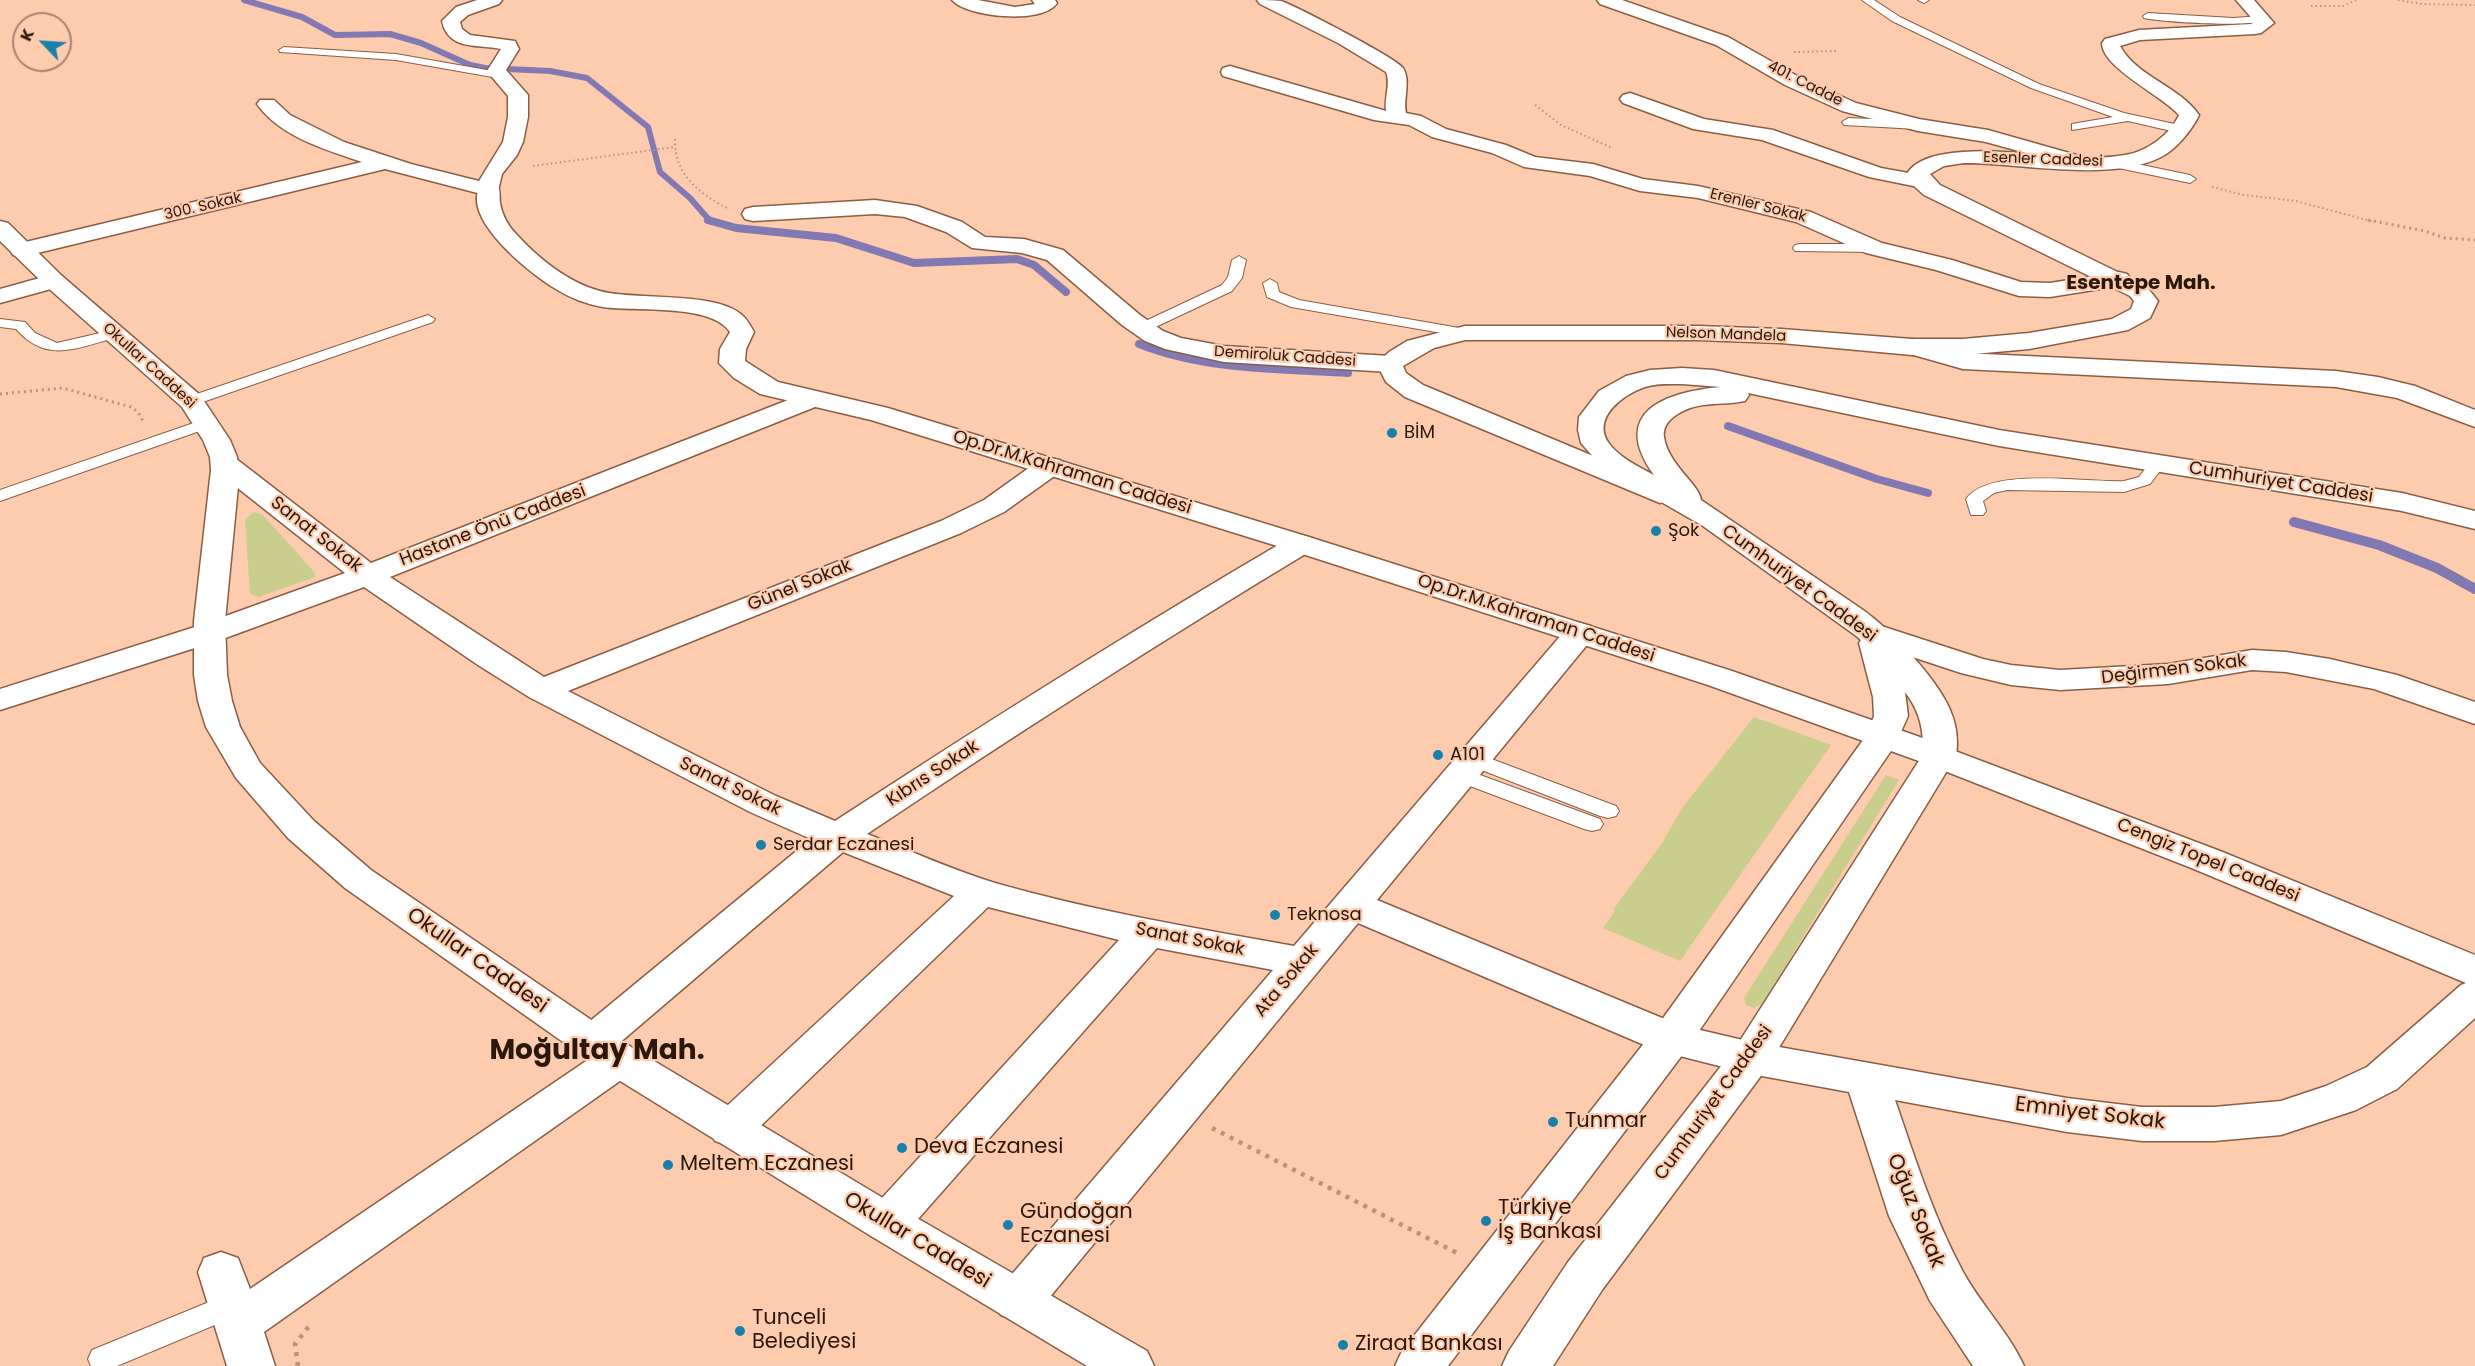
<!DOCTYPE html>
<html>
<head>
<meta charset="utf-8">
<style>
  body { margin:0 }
  #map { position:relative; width:2475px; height:1366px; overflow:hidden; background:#fdcbae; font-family:Poppins,sans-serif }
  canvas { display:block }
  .north { position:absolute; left:12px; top:12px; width:60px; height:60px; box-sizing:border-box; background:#fdcbae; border:2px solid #a9836e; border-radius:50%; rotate:295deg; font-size:16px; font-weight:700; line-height:24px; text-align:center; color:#2a180d }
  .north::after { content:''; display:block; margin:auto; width:21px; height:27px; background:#1880aa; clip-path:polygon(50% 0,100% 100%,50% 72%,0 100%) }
</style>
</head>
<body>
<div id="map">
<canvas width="2475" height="1366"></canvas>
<div class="north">K</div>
</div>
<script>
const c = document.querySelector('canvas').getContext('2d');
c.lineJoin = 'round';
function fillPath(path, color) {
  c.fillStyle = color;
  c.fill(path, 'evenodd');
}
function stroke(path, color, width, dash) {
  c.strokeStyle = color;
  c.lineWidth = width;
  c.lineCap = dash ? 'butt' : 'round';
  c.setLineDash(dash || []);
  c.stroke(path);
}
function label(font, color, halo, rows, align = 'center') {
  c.font = font + ' Poppins,sans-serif';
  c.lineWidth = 4.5;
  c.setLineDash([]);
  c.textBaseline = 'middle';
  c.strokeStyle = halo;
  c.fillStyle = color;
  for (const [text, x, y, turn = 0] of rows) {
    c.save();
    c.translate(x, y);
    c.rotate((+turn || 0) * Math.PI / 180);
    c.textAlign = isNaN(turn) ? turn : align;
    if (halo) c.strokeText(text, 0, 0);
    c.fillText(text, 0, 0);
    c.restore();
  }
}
const green = new Path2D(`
  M253,512L262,514L315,573V577L259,597L250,594L245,520Z
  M1754,717L1831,745L1680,961L1603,928L1615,911L1613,910L1662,843L1682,808Z
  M1886,775L1899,780L1762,1004L1754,1008L1746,1005L1744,998Z`);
const streamFar2 = new Path2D(`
  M244,0L302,17L335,35L390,34L421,43L470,65L485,68L550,71L587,78L648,127L660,172L690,198L711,222`);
const streamFar1 = new Path2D(`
  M708,220L736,228L836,238L914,263L1017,259L1034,265L1066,292
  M1139,344C1205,370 1278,369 1348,373
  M1728,426L1877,479L1928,493`);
const stream = new Path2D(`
  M2294,522L2379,545L2437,568L2475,589`);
const pathFar2 = new Path2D(`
  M2398,0L2421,4L2475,5
  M2311,6H2343L2356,0
  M1794,52L1836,51
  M1535,105L1561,125L1612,148
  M675,139C674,174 698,193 727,208
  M533,166L675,147
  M2212,187L2244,195L2296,201L2374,222`);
const pathFar1 = new Path2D(`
  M2368,220L2425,231L2445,238L2475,240
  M0,394L63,388L131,407L138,412L144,423`);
const path = new Path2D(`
  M1212,1128L1457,1253
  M298,1366L295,1344L309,1326`);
const service = new Path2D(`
  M1862,0H1874L1900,17L2039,84L2124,113L2184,126L2186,129L2180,133L2128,121L2072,130V124L2113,117L2031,88L1892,21Z
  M1918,0H1929L1924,3Z
  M2148,13L2233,18L2263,16L2268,19C2256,28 2163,22 2144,18L2143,16Z
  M284,47L396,54L498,72L504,75L498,78L396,60L280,52L279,50Z
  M1848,118L1918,121L1924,125L1918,129L1844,125L1842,122Z
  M2113,159L2190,175L2196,179L2190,183L2109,166L2107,163Z
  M1800,244H1874L1881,248L1874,252L1795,251L1793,248L1795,245Z
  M1239,256L1246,260L1242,278L1232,291L1147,331H1137L1135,328L1137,325L1222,285L1228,277L1232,260Z
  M1270,279L1277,283L1279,292L1299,300L1465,329L1472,333L1465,337L1291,307L1267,297L1263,283Z
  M428,315L435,319L433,322L197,404L191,406L183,401L185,398Z
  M0,319L25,322L35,333L57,343L113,330L120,334L118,337C78,347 48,365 16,329L0,327Z
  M208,418L216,423L214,426L0,501V490Z
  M2157,459L2165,464L2150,484L2124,492L2007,490L1994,493L1983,501L1986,511L1983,515H1971L1966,499C1990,466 2086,483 2124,481L2139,477L2151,461Z
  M1473,752L1616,806L1619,811L1616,816L1608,818L1600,816L1466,764L1463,759L1466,754Z
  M1461,768L1600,819L1603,824L1600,829L1592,831L1584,829L1454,780L1451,775L1454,770Z
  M231,1293L241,1296L245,1305L241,1314L117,1366H91L88,1359L92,1350Z`);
const minor = new Path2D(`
  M477,0H502L499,4L468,15L460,22L462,29L470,35L515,41L519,49L506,70L528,95V117L523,142L517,155L502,174L497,195L489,196L385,169L21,257L13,255L10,250L13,245L362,162C327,150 280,137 257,104L260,100H274L290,115L344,142L411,164L479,181L503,142L508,117V96L487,71L501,49C478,44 448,51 442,21L456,7Z
  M952,0H978L1015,7L1035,4L1032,0H1055L1057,3C1043,25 966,17 952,0Z
  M1257,0C1265,0 1274,0 1281,1C1296,6 1396,58 1403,68C1411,81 1403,98 1406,113L1421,116L1446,129L1506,145L1535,157L1593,164L1643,179L1698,186L1811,212L1882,243L1952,260L2021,282L2050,283L2119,272L2127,274L2131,279L2127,284L2119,286L2050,297L2019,296L1936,270L1866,253L1796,222L1698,198L1640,191L1590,176L1524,167L1492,153L1432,137L1409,125L1374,120L1223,76L1221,72L1223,68L1230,66L1386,111C1384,98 1391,84 1386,72L1338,43L1260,4Z
  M1597,0H1622L1728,37L1799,77L1856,103L1919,119L1988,130L2087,158L2090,162L2087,166L2080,168L1986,142L1918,131L1842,111L1785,85L1716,45L1600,4Z
  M1630,93L1704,119L1773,130L1881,168L1931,177L1934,182L1931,187L1923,188L1869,177L1762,140L1693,129L1623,103L1620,99L1623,95Z
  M875,200L917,206L962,222L985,237L1024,239L1063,250L1140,315L1163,331L1181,338L1224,346L1390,356L1399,359L1403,364L1399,369L1390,372L1224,362L1165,349L1145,341L1122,325L1047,260L1022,253L972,248L946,232L905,217L875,214L753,221L745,219L742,214L745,209L753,207Z
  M54,274L62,276L66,281L62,286L0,303V289Z
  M1912,339L1964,353L2336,371L2378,377L2415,386L2475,410V427L2397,398L2336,387L1963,369L1903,352L1899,347L1903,342Z
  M811,391L820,393L824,399L820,405L390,577L544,677L941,521L984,500L1040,460L1050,458L1060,460L1064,466L1060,472L1004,512L961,533L568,691L776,796L835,821C985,723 1136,628 1290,538L1301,535L1312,538L1316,544L1312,550C1161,641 1013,736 867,834C909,850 952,870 995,883C1093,911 1194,928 1294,946L1569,626L1580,623L1591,626L1596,633L1591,640L1377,900L1679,1025L1751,1042L2067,1098L2142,1107H2214L2281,1101L2326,1086L2367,1067L2461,985L2466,983L2194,869L1927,764L1922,756L1927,748L1939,745L2220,851L2475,955V1018L2397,1089L2356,1110L2281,1135L2214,1141H2142L2067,1132L1895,1100C1915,1158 1933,1216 1962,1270C1980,1304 2008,1331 2024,1366H1973L1930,1301L1889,1216L1849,1092L1751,1074L1656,1050L1358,923L1035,1315L1018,1321L1001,1315L994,1301L1001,1287L1273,970L1157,948L903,1236L887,1242L871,1236L864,1223L871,1210L1119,940L988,907L745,1141L730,1146L715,1141L708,1129L715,1117L954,896L843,852L617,1045L634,1049L640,1060L634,1071L264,1332L275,1366H227L198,1272L204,1258L221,1252L238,1258L250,1289L592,1057L578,1053L572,1042L578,1031L811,839L750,812L529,697L478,665L364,587L220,640L0,710V689L198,626L345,573L215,470L211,464L215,458L225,456L235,458L371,563Z
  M1872,623L1983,659L2011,665L2060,670L2168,664L2252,650L2286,652L2330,659L2397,675L2475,702V724L2374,689L2286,672L2252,670L2168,684L2060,690L2011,685L1961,673L1861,640L1856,633L1861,626Z`);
const tertiary = new Path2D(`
  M2236,0H2254L2274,23L2261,33L2255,34L2140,40L2120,46C2137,77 2179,86 2199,115C2192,130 2175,151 2159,158C2109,182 2020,163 1964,163L1944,166L1930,174L1940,185L2146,286L2158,301L2150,318L2128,330L2029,349L1963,355H1912L1781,343L1698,340H1465L1434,348L1403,366L1406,373L1423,385L1670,488L1674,494L1670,500L1660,503L1405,397L1386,382L1377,364L1389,352L1407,341L1465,326H1698L1781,329L1912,339H1963L2029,333L2112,319L2131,309L2134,301L2130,296L1924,195L1915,187L1908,172C1916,161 1932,156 1945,154C2005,144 2065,165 2125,155C2146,152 2170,135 2179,115C2163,96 2102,68 2102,43L2105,39L2139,30L2251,24L2255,22Z
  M489,184L497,185C501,191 499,196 500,203C502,215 508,226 517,235C539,259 569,283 600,291C635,301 719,290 744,317C748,321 751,327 754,332L746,349L745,361L778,382L888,408L1312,538L1732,671L1951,748L1956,756L1951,764L1939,767L1927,764L1708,685L1290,550L871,420L760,394L734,378L719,363L720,349L730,332C711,303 635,312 603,307C586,304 570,298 556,289C532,275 459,218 481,185Z
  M0,221L8,223L62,276L200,395L230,440L237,457L239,476L225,621L227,675L232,701L240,727L260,763L314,821L371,870L634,1049L903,1210L1147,1351L1154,1366H1087L871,1236L604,1071L345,888L288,838L236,778L206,727L198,701L194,675V621L211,470L210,457L203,440L182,407L46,286L0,241Z`);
const secondary = new Path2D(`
  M1682,368L1714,370L1999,430L2402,493L2475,511V529L2402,511L1999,446L1748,393L1749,395L1745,401C1727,405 1708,402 1690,408C1677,413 1662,422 1664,437C1668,465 1700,485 1701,500L1863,610C1891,630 1941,682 1952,715C1957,728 1958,742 1956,756L1766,1069L1602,1290L1553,1366H1502L1509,1351L1568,1262L1736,1047L1922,756C1925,732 1920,711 1905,692L1908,716L1895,745L1686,1050L1448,1366H1395L1402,1351L1656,1028L1866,736L1874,716L1873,697L1859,643L1861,640L1855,635L1703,526L1604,469L1581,443L1578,430L1579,417L1599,391L1626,376L1650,370ZM1682,384L1721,387C1665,392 1609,412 1654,475C1639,467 1618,457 1608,442C1592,417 1624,394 1645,387C1657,383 1670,384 1682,384Z`);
const markers = [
  [1392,433,6,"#1880aa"],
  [1656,531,6,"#1880aa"],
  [1438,755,6,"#1880aa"],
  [761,845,6,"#1880aa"],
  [1275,915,6,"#1880aa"],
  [1553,1122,6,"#1880aa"],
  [902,1148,6,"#1880aa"],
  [668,1165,6,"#1880aa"],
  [1486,1221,6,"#1880aa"],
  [1008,1225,6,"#1880aa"],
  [740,1331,6,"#1880aa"],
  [1343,1345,6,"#1880aa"]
];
const farStreetnames = [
  ["401. Cadde",1805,84,27],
  ["Esenler Caddesi",2043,160,2],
  ["Erenler Sokak",1758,206,14],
  ["300. Sokak",203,207,-13],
  ["Nelson Mandela",1726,335,2],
  ["Demiroluk Caddesi",1285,357,4],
  ["Okullar Caddesi",149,366,42]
];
const poiNames = [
  ["BİM",1404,433],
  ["Şok",1668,531],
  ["A101",1450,755],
  ["Serdar Eczanesi",773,845],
  ["Teknosa",1287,915]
];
const streetNames = [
  ["Op.Dr.M.Kahraman Caddesi",1072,473,17],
  ["Cumhuriyet Caddesi",2281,483,9],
  ["Hastane Önü Caddesi",493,526,-21],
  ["Sanat Sokak",316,535,38],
  ["Cumhuriyet Caddesi",1799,584,36],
  ["Günel Sokak",800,586,-22],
  ["Op.Dr.M.Kahraman Caddesi",1536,619,18],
  ["Değirmen Sokak",2174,670,-7],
  ["Kıbrıs Sokak",933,774,-33],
  ["Sanat Sokak",730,787,26],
  ["Cengiz Topel Caddesi",2208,861,22],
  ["Sanat Sokak",1190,940,11],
  ["Ata Sokak",1287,981,-50],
  ["Cumhuriyet Caddesi",1714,1103,-54]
];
const farDistrictnames = [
  ["Esentepe Mah.",2141,284]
];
const nearStreetnames = [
  ["Okullar Caddesi",477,961,35],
  ["Emniyet Sokak",2090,1114,7],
  ["Oğuz Sokak",1915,1211,68],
  ["Okullar Caddesi",917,1241,31]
];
const nearPoinames = [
  ["Tunmar",1565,1122],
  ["Deva Eczanesi",914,1148],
  ["Meltem Eczanesi",680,1165],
  ["Türkiye",1498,1209],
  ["İş Bankası",1498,1233],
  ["Gündoğan",1020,1213],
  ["Eczanesi",1020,1237],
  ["Tunceli",752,1319],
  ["Belediyesi",752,1343],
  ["Ziraat Bankası",1355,1345]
];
const nearDistrictnames = [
  ["Moğultay Mah.",597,1052]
];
fillPath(green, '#c9ce8d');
stroke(streamFar2, '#8379b2', 6);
stroke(streamFar1, '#8379b2', 8);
stroke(stream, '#8379b2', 10);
stroke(service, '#8a5e44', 2);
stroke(minor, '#8a5e44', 3);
stroke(tertiary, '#8a5e44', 3);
stroke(secondary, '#8a5e44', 3);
stroke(pathFar2, '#bb937c', 2, [1.5, 3]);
stroke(pathFar1, '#bb937c', 3, [2, 4]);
stroke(path, '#bb937c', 4.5, [4, 6]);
fillPath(service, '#fff');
fillPath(minor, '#fff');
fillPath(tertiary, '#fff');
fillPath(secondary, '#fff');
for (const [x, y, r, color] of markers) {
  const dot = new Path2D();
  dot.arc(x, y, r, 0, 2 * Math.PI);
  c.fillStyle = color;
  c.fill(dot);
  stroke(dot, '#fdcbae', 2);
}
label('15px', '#2a180d', '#fdcbae', farStreetnames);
label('18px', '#2a180d', '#fdcbae', poiNames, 'left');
label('18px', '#2a180d', '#fdcbae', streetNames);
label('bold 20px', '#2a180d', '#fdcbae', farDistrictnames);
label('21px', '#2a180d', '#fdcbae', nearStreetnames);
label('21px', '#2a180d', '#fdcbae', nearPoinames, 'left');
label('bold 28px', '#2a180d', '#fdcbae', nearDistrictnames);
</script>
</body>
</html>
